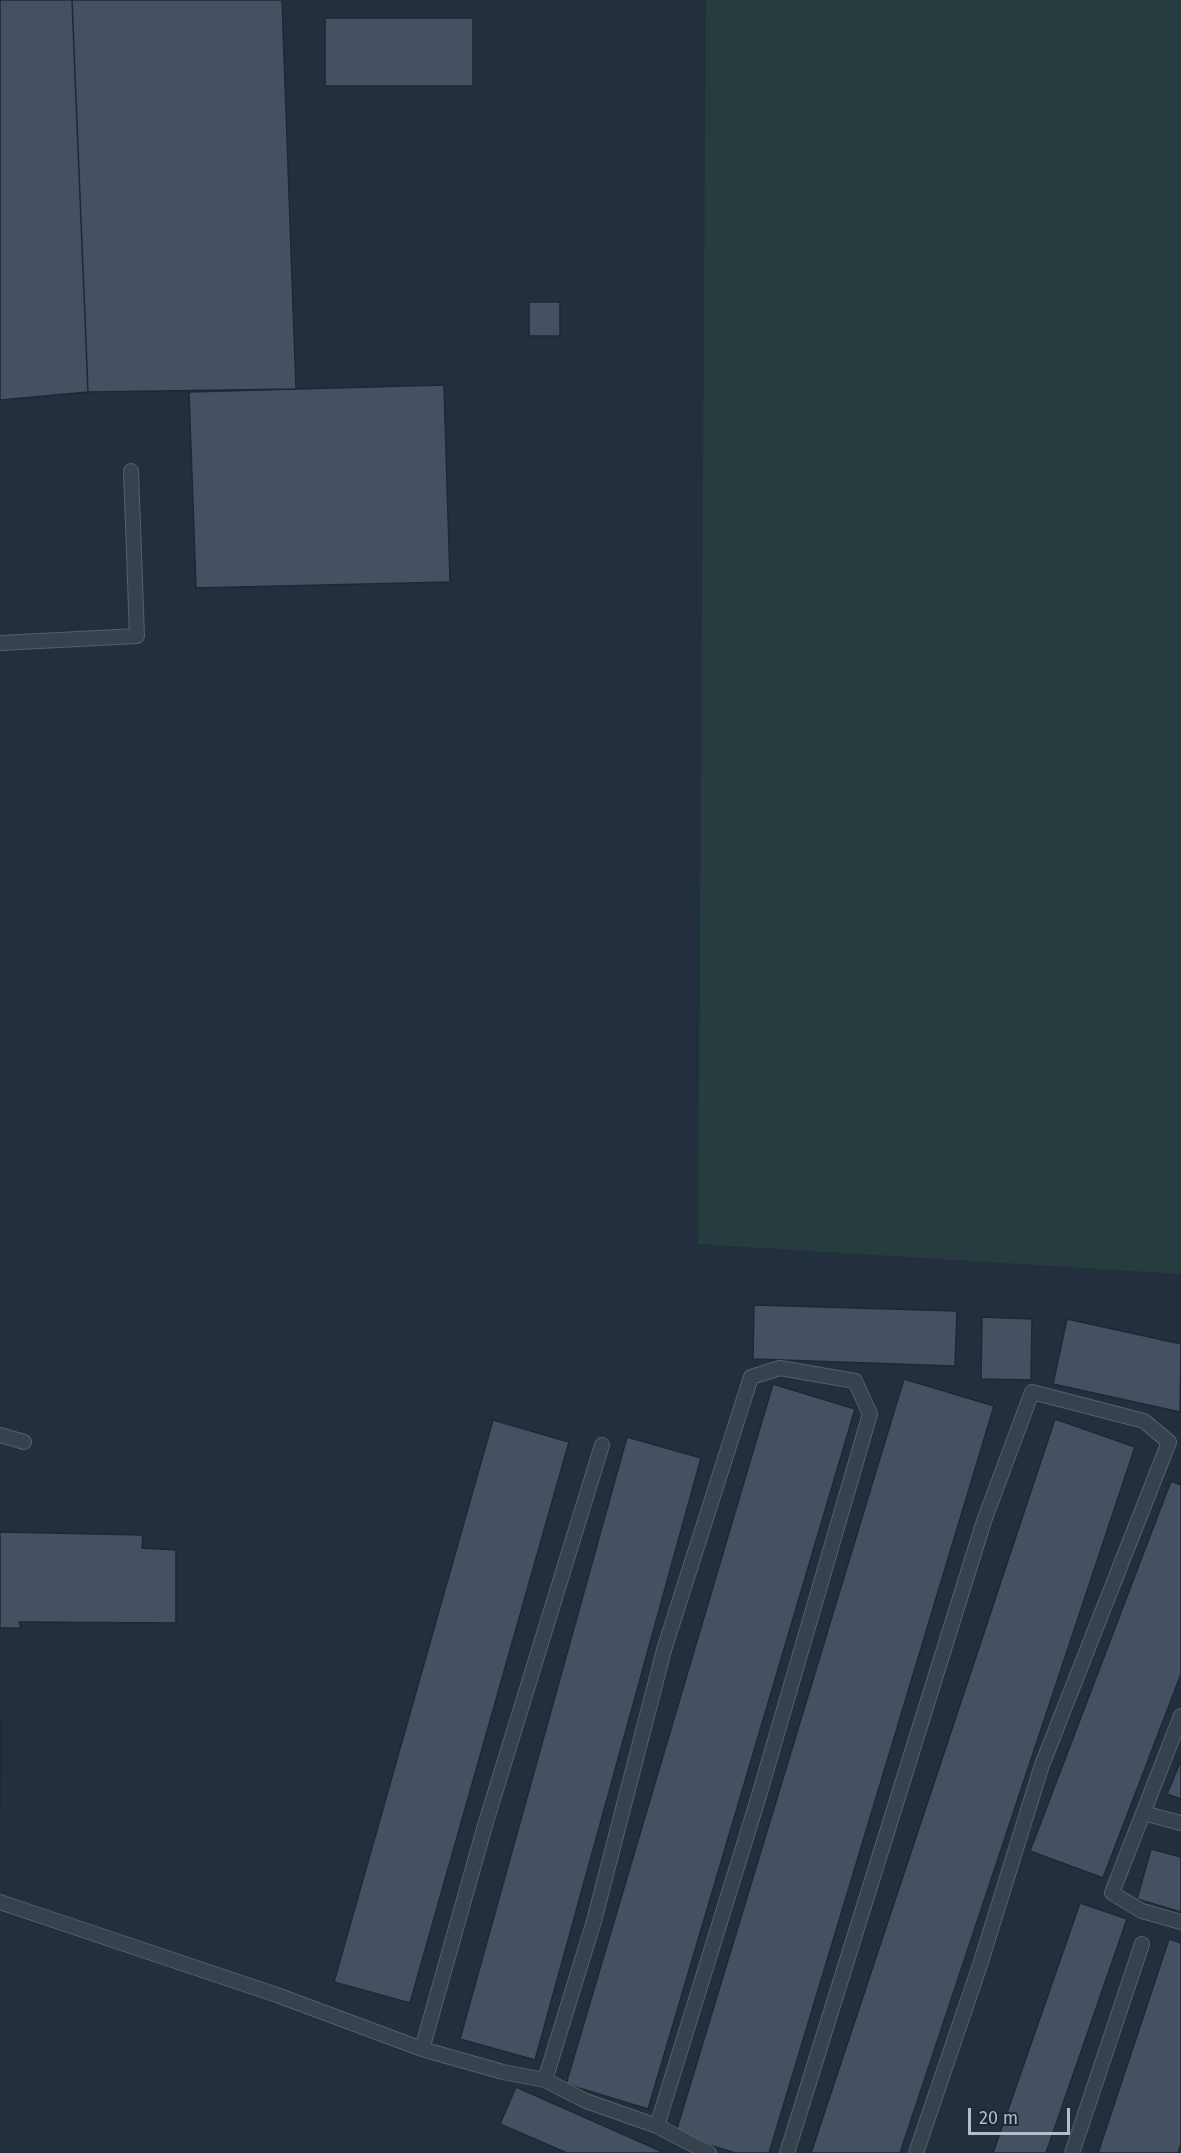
<!DOCTYPE html>
<html>
<head>
<meta charset="utf-8">
<style>
  body { margin:0 }
  #map { position:relative; width:1181px; height:2153px; overflow:hidden; background:#242f3e; font-family:"Fira Sans",sans-serif }
  canvas { display:block }
  .scale { position:absolute; left:968px; top:2108px; width:102px; height:27px; box-sizing:border-box; border:3px solid #b4bcc9; border-top:0; padding-left:8px; font-size:18px; line-height:21px; white-space:nowrap; color:#b4bcc9; -webkit-text-stroke:4px #1d2633; paint-order:stroke }
</style>
</head>
<body>
<div id="map">
<canvas width="1181" height="2153"></canvas>
<div class="scale">20 m</div>
</div>
<script>
const c = document.querySelector('canvas').getContext('2d');
c.lineJoin = 'round';
function fillPath(path, color) {
  c.fillStyle = color;
  c.fill(path, 'evenodd');
}
function stroke(path, color, width, dash) {
  c.strokeStyle = color;
  c.lineWidth = width;
  c.lineCap = dash ? 'butt' : 'round';
  c.setLineDash(dash || []);
  c.stroke(path);
}
const green = new Path2D(`
  M706,0H1181V1274L698,1244Z`);
const building = new Path2D(`
  M0,0H72L88,392L0,400Z
  M72,0H282L296,389L88,392Z
  M325,18H473V86H325Z
  M529,302H560V336H529Z
  M444,385L450,582L196,588L189,392Z
  M754,1305L957,1311L955,1366L753,1359Z
  M982,1317L1032,1319L1031,1380L981,1379Z
  M1067,1319L1181,1344L1180,1412L1053,1384Z
  M904,1379L994,1406L769,2153H736L675,2135Z
  M773,1384L855,1409L648,2109L566,2084Z
  M1055,1419L1135,1447L900,2153H811Z
  M493,1420L569,1442L410,2003L334,1982Z
  M627,1437L701,1458L535,2060L460,2039Z
  M1171,1481L1181,1485V1674L1103,1878L1030,1851Z
  M0,1532L143,1535L142,1548L176,1550V1623L19,1622L21,1628H0Z
  M0,1722H1L0,1810Z
  M1181,1760V1799L1167,1794Z
  M1151,1849L1181,1857V1912L1137,1899Z
  M1080,1903L1127,1919L1046,2153H993Z
  M1169,1939L1181,1943V2144L1178,2153H1098Z
  M516,2087L665,2153H567L500,2124Z`);
const service = new Path2D(`
  M0,643L137,636L131,471
  M0,1435L24,1442
  M1181,1716L1112,1893L1142,1911L1181,1922
  M1143,1813L1181,1823
  M0,1902L277,1995L422,2049L503,2072L545,2080L586,2101L657,2126L709,2153
  M422,2049L486,1822L602,1445
  M545,2080L594,1921L664,1650L751,1377L780,1368L855,1381L870,1414L758,1799L657,2126
  M787,2153L984,1521L1032,1392L1144,1421L1169,1442L1042,1765L980,1965L916,2153
  M1072,2153L1142,1944`);
fillPath(green, '#263c3f');
fillPath(building, '#455162');
stroke(building, '#1f2835', 1.5);
stroke(service, '#565f6c', 16);
stroke(service, '#38414e', 14);
</script>
</body>
</html>
